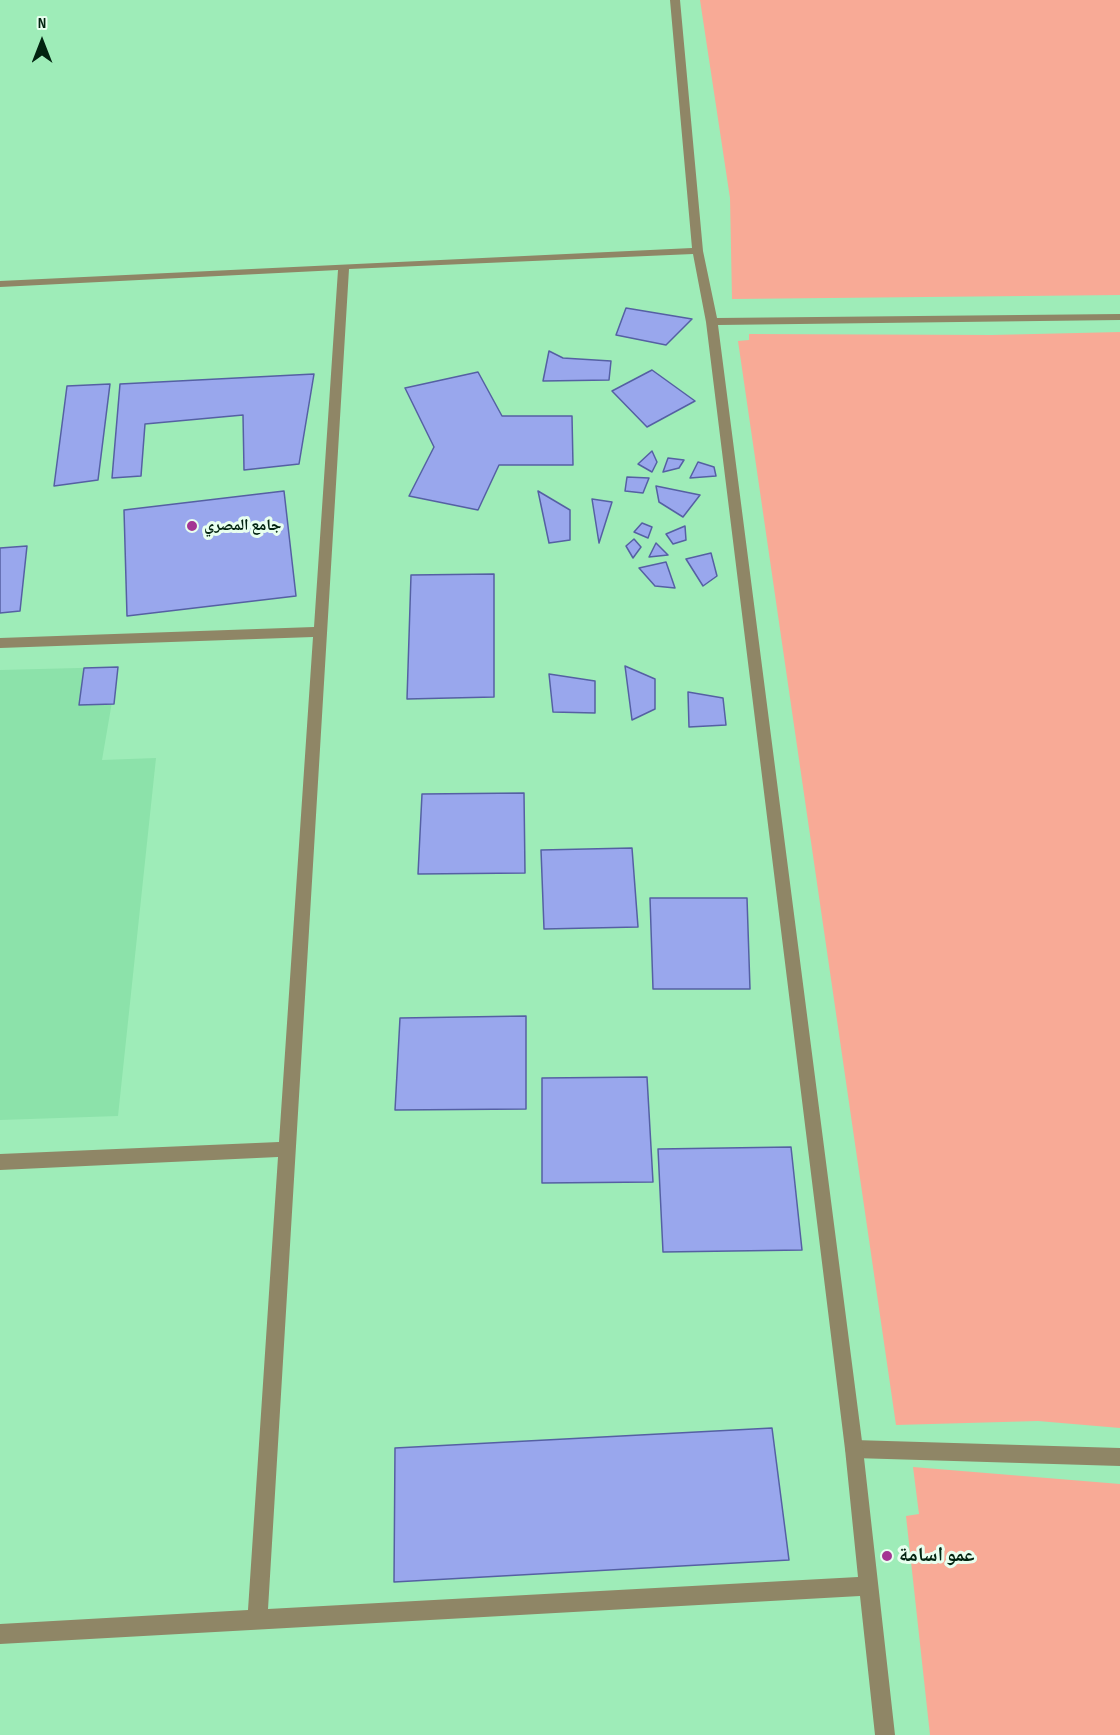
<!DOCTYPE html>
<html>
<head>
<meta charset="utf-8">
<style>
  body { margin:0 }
  #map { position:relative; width:1120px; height:1735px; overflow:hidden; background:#9eecb8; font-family:"Sofia Sans Condensed",sans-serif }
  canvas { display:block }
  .north { position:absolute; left:12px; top:12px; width:60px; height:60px; -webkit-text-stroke:4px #e8ffef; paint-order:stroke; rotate:0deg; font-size:16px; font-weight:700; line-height:24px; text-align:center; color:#022310 }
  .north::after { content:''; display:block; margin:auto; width:21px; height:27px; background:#022310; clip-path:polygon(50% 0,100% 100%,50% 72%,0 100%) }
</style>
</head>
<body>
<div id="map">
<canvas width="1120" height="1735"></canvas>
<div class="north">N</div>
</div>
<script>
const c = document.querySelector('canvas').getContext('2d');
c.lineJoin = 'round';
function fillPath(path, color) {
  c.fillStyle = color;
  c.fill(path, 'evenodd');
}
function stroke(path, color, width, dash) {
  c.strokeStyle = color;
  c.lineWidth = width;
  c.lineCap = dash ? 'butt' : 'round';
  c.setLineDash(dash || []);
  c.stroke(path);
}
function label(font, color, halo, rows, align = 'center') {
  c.font = font + ' "Sofia Sans Condensed","Noto Naskh Arabic",sans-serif';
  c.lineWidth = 6;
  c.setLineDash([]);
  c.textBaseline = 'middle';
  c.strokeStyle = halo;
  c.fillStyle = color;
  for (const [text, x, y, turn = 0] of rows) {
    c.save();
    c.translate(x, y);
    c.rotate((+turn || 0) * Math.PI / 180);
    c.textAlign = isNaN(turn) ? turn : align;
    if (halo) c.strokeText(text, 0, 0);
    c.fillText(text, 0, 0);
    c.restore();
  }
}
const built = new Path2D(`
  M118,667L102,760L156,758L118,1116L0,1120V670Z`);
const green = new Path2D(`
  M700,0H1120V295L732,299L730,198Z
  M1120,332V1428L1038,1421L896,1425L738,341L749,340V334L992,335Z
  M913,1467L1120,1484V1735H930L906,1516L919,1514Z`);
const building = new Path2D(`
  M626,308L692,319L666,345L616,335Z
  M549,351L563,358L611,361L609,380L543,381Z
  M652,370L695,401L647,427L612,391Z
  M478,372L502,416H572L573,465H499L478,510L409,496L434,447L405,388Z
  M314,374L299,464L244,470L243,415L145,424L141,476L112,478L120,384Z
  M110,384L98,480L54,486L67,386Z
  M652,451L657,462L652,472L638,464Z
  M668,458L684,460L679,468L663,472Z
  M698,462L714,467L716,476L690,478Z
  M627,477L649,478L643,493L625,491Z
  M656,486L700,495L683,517L659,502Z
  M284,491L296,596L127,616L124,510Z
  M538,491L570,510V540L549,543Z
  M592,499L612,502L599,543Z
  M642,523L652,527L648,538L634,532Z
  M685,526L686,540L673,544L666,534Z
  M634,539L641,547L633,558L626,546Z
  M656,543L668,555L649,557Z
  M27,546L20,611L0,613V548Z
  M711,553L717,576L703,586L686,559Z
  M666,562L675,588L655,586L639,568Z
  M494,574V697L407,699L411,575Z
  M625,666L655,679V709L632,720Z
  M118,667L114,704L79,705L84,668Z
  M549,674L595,681V713L553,712Z
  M688,692L723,698L726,725L689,727Z
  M524,793L525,873L418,874L422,794Z
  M632,848L638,927L544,929L541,850Z
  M650,898H747L750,989H653Z
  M526,1016V1109L395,1110L400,1018Z
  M647,1077L653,1182L542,1183V1078Z
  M791,1147L802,1250L663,1252L658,1149Z
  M772,1428L789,1560L394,1582L395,1448Z`);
const service = new Path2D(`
  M854,1440L1120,1448V1466L854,1458L847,1456L845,1449L847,1442Z`);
const minor = new Path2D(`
  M670,0H680L703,251L717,318L1120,314V320L718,325L863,1449L895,1735H875L860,1596L0,1644V1624L248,1610L278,1157L0,1170V1154L279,1142L313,637L0,648V638L314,627L338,270L0,287V281L692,248ZM693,254L706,322L845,1449L858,1577L268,1609L349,269Z`);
const markers = [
  [192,526,6,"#a43593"],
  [887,1556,6,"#a43593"]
];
const poiNames = [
  ["جامع المصري",204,526]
];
const nearPoinames = [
  ["عمو اسامة",899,1556]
];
fillPath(built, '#8ce2aa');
fillPath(green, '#f8aa96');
fillPath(building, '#99a7ed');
stroke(building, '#5560a3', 1.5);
fillPath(service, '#8f8666');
fillPath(minor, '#8f8666');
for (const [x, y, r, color] of markers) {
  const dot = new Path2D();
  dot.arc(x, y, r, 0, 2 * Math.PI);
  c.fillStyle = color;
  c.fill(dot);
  stroke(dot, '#e8ffef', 2);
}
label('bold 16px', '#022310', '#e8ffef', poiNames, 'left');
label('bold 20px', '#022310', '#e8ffef', nearPoinames, 'left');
</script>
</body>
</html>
